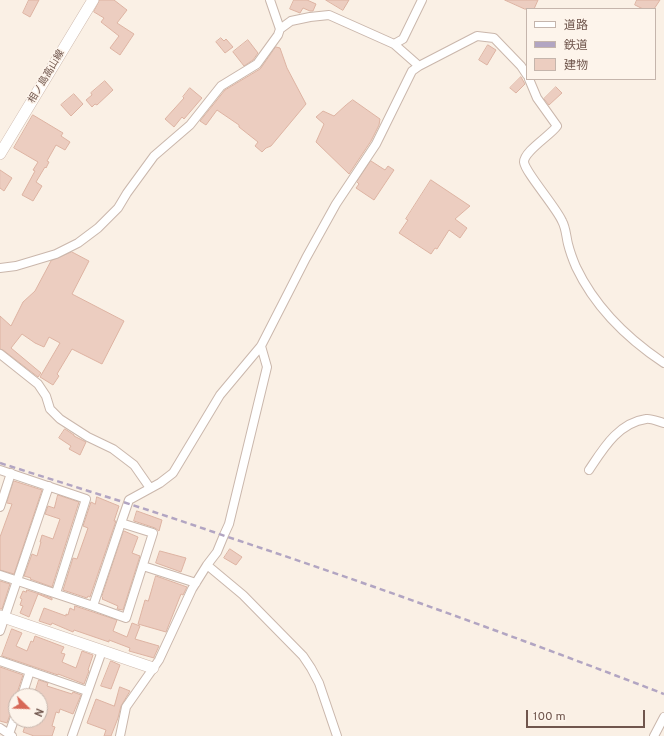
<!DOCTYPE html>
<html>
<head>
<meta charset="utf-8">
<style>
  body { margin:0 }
  #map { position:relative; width:664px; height:736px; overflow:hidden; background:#faf0e5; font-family:Overpass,"Noto Sans JP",sans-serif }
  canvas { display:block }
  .legend { position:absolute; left:526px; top:8px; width:130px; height:72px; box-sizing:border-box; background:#fdf4eb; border:1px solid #c5b5ac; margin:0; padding:5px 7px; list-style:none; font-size:12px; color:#70564d }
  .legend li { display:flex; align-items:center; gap:8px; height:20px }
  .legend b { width:20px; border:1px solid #c5b5ac }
  .north { position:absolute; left:8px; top:688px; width:40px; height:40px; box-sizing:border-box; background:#fdf4eb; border:1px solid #c5b5ac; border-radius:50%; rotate:113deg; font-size:11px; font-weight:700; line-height:16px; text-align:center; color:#70564d }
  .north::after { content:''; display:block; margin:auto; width:14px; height:18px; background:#d76857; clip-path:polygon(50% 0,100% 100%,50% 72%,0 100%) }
  .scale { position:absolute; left:526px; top:710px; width:119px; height:18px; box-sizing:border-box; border:2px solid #70564d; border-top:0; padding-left:5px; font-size:12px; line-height:14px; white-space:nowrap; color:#70564d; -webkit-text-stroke:3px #fdf4eb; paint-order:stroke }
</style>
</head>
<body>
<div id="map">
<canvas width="664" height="736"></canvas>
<ul class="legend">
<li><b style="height:5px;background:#fff"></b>道路</li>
<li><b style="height:5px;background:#b2a5c2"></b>鉄道</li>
<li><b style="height:11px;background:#eccdc0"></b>建物</li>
</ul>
<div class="north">N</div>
<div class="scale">100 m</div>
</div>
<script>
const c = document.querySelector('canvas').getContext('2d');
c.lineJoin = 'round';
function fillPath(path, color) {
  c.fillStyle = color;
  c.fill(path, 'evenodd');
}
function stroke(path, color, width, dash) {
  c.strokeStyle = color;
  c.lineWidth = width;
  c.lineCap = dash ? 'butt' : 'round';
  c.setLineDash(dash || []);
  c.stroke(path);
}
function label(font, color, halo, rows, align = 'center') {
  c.font = font + ' Overpass,"Noto Sans JP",sans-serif';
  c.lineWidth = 3;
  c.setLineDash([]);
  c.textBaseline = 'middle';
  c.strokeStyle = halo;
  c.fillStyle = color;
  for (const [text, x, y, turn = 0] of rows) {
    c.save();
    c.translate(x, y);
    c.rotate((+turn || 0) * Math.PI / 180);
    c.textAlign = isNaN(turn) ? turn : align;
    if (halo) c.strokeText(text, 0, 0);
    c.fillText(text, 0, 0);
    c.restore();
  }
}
const building = new Path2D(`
  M29,0H39L30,17L23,13Z
  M100,0H114L127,10L117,23L134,34L120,55L110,48L119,36L101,22L104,18L94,12Z
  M294,0H307L316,4L313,11H310L303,8L300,13L290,9Z
  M326,0H349L343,10Z
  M505,0H538L534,9H525Z
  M637,0H660L654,9H643L635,5Z
  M221,38L224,41L226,39L233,47L225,53L216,42Z
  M248,40L258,53L253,60L244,66L233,52Z
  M488,45L496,50L487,65L479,60Z
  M276,47L280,48L287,68L306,104L271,146L266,148L262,152L255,146L258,142L239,127V125L217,110L206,125L200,121L225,90L260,69Z
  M521,77L525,84L516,93L510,88Z
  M105,81L113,90L97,105L95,104L92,107L86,100L92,95L91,93Z
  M556,87L562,93L549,105L544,99Z
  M190,88L202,98L184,119L182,117L174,127L165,119L184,98L183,97Z
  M74,94L83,104L71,116L61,105Z
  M353,100L380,119L379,125L371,141L349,174L316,142L324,124L316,117L323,111L334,116L346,105Z
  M33,115L63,133L61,136L70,142L65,150L56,145L47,161L49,162L46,168L45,167L36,182L42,186L33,201L22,195L35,171L33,170L38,162L14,148Z
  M371,161L385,170L388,166L394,170L374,200L356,188L359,184L357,182Z
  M0,170L12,178L4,191L0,188Z
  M431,180L470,206L455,219L467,228L460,238L449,230L437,249L435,248L431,254L399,233L408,220L406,219Z
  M72,252L89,261L72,294L124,321L102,364L72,349L57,374L59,376L53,385L40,377L60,343L49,337L44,347L35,343L22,334L11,348L41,373L38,377L3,350L0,349V316L11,326L23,302L35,291L51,261Z
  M65,429L74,435V436L86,442L80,455L69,449L71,446L59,438Z
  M14,481L42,490L14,574L0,570V537L12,504L7,503Z
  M58,495L79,502L52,587L30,579L31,578L24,576L32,554L37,556L41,542H40L42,535L53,539L60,519L45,514L48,506L54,508Z
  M97,497L119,506L114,521H116L91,594L90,597L88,596L87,598L63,590L73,558L77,559L88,528L83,526L91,502L95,504Z
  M137,511L162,520L159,531L155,528L134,521Z
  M124,531L138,537L132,553L140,556L123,610L117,609L118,606L102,599L103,598L102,597Z
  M230,549L242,557L236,565L224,558Z
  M160,551L186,558L181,572L156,563Z
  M156,576L187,587L183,595L181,594L166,632L138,624L145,600L148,601Z
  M0,581L10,584L2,609H0Z
  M27,590L52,598V600L38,594L29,617L20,613L23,606L20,605L22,599L20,598L23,591L26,592Z
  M75,606L117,620L113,631L127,637L132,623L140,626L135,639L159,646L154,657V658L129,651L130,648L109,640V642L74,630L73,632L52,623L51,625L39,621L44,608L66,616V614L68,615L70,608L74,610Z
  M12,629L22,633L16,646L27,651L31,641L33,642L35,636L64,647L61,653L65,654L62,662L76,668L82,651L93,655L88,670L89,671L84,684L58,674V675L2,656Z
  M111,661L120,665L111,689L101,686Z
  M0,667L23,675L16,696V702L14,709L11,712L7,723L0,721Z
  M39,680L48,683L47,686L72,694L73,692L81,695L73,714L60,709L59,713L56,712L52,726L55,727L52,736H34L23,732L27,720H40V696H34Z
  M120,687L130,691L121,706L118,718L111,736H104L106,730L87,723L96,699L114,706Z`);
const street = new Path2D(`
  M270,0L280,29
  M394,44L403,39L422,0
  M529,79L537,98L557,126C551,135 524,151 524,162C525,172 556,207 562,221C566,228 566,236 568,244C570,252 573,260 576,267C595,307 628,339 664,363
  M0,268L16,266L56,254L78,243L98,228L118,208L127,193L154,156L190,125L221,86L257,64L278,35L280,29L291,21L310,17L329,15L394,44L419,66L477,36L494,38L521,66L527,75
  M0,354L38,384L46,396L50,409L60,419L88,437L113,449L134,465L150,488
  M0,470L86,499L56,593
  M589,470C603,449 618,423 646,419C651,418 659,422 664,423
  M0,507L11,473
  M207,565L243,595L303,656L311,668L319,683L337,736
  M143,566L196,583
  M0,575L93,606L126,618L153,533L121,523L129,500L160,483L173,473L220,395L261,346L306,258L336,204L376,144L412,71L419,66
  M93,606L121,523
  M0,631L49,486
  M0,661L87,691
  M22,696L30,671
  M0,728L12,736
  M9,734L16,714
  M72,736L102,651
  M120,736L126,707L159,660L192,589L207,565L217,552L224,535L229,524L267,367L261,346
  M654,736L664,717`);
const secondary = new Path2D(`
  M0,154L93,0
  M0,616L153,668`);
const rail = new Path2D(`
  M0,463C75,487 151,510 225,536C373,585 519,638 664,694`);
const streetNames = [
  ["相ノ島高山線",47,77,-59]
];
fillPath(building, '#eccdc0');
stroke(building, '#ddb3a2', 1);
stroke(street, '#cab7ac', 10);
stroke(secondary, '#ceb9ad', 12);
stroke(street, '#fff', 8);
stroke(secondary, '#fff', 11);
stroke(rail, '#b2a5c2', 2.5, [6, 4]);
label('10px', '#70564d', '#fdf4eb', streetNames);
</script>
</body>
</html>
